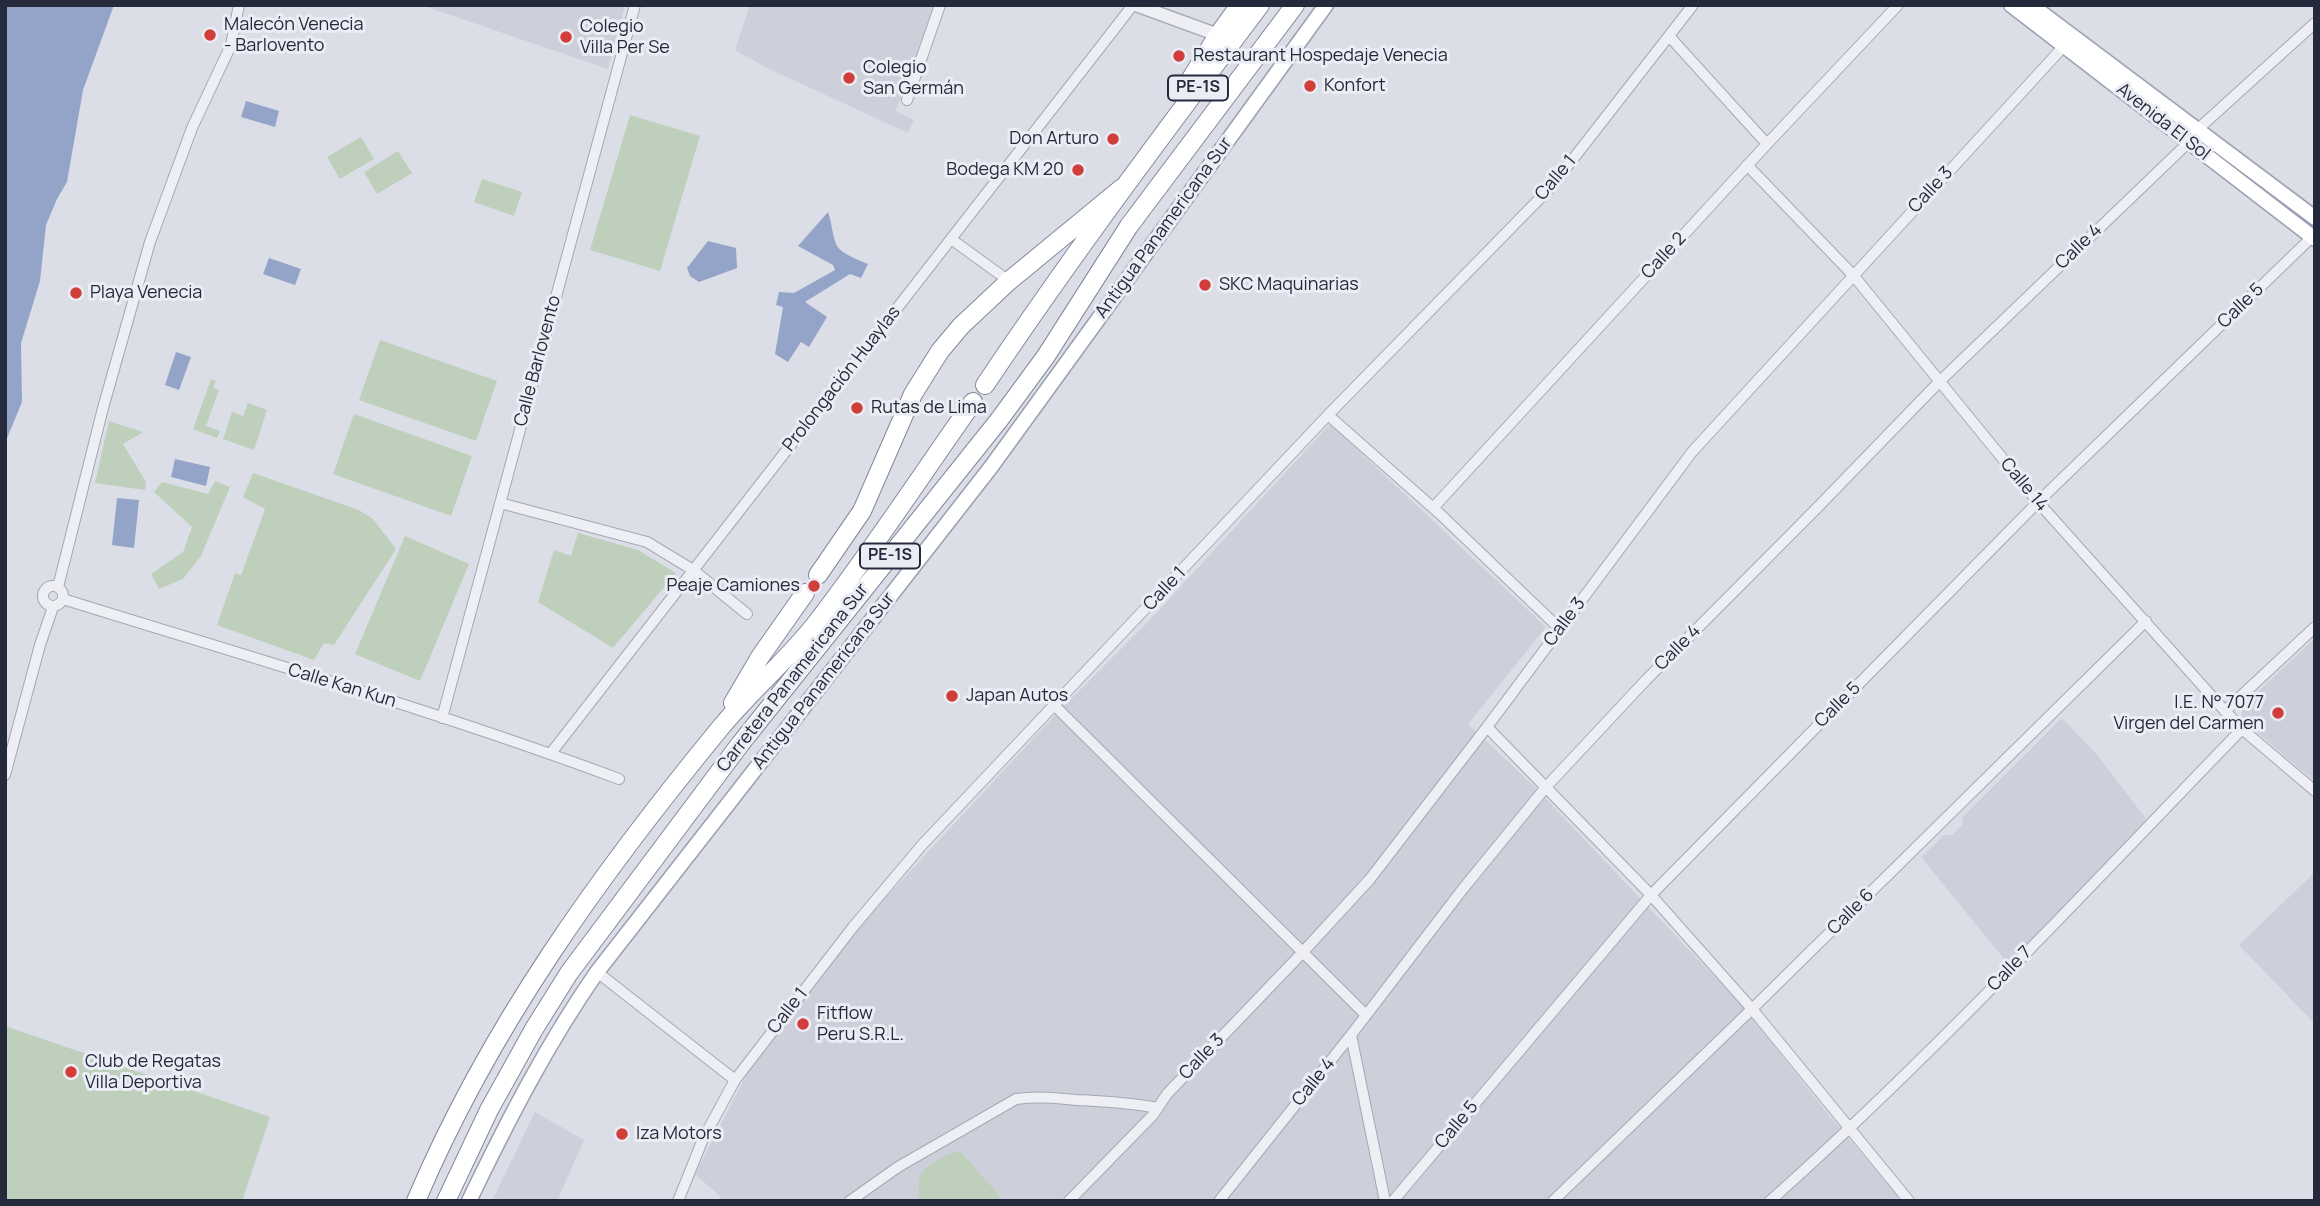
<!DOCTYPE html>
<html>
<head>
<meta charset="utf-8">
<style>
  body { margin:0 }
  #map { position:relative; width:2320px; height:1206px; overflow:hidden; background:#dbdee6; font-family:Manrope,sans-serif }
  canvas { display:block }
  .frame { position:absolute; inset:0; border:7px solid #25293c; pointer-events:none }
</style>
</head>
<body>
<div id="map">
<canvas width="2320" height="1206"></canvas>
<div class="frame"></div>
</div>
<script>
const c = document.querySelector('canvas').getContext('2d');
c.lineJoin = 'round';
function fillPath(path, color) {
  c.fillStyle = color;
  c.fill(path, 'evenodd');
}
function stroke(path, color, width, dash) {
  c.strokeStyle = color;
  c.lineWidth = width;
  c.lineCap = dash ? 'butt' : 'round';
  c.setLineDash(dash || []);
  c.stroke(path);
}
function label(font, color, halo, rows, align = 'center') {
  c.font = font + ' Manrope,sans-serif';
  c.lineWidth = 6;
  c.setLineDash([]);
  c.textBaseline = 'middle';
  c.strokeStyle = halo;
  c.fillStyle = color;
  for (const [text, x, y, turn = 0] of rows) {
    c.save();
    c.translate(x, y);
    c.rotate((+turn || 0) * Math.PI / 180);
    c.textAlign = isNaN(turn) ? turn : align;
    if (halo) c.strokeText(text, 0, 0);
    c.fillText(text, 0, 0);
    c.restore();
  }
}
const built = new Path2D(`
  M421,5H625L608,69Z
  M750,5H934L896,111L914,120L908,133L765,67L735,50Z
  M1330,424L1546,627L1468,724L1533,785L1743,1007L1828,1114L1902,1201H720L721,1197L695,1174L752,1064L853,933L1054,716L1149,621Z
  M2315,638V782L2242,719V707Z
  M2062,718L2098,756L2147,820L2009,965L1921,857L1944,835H1952L1963,824L1962,818Z
  M2315,872V1024L2239,945Z
  M535,1112L584,1140L557,1201H492Z`);
const green = new Path2D(`
  M630,115L700,136L660,271L590,250Z
  M361,137L374,159L340,179L327,157Z
  M398,151L412,173L377,194L364,172Z
  M482,179L522,192L514,216L474,202Z
  M380,340L497,381L476,441L359,400Z
  M211,379L216,381L213,388L219,390L206,426L220,431L217,438L193,429Z
  M248,403L267,410L254,450L223,439L232,412L243,416Z
  M354,414L472,456L451,516L333,474Z
  M109,421L143,432L123,444L146,482L145,490L95,483Z
  M253,473L359,510L373,519L396,549L334,645L324,643L314,660L217,625L235,573L241,575L265,509L243,497Z
  M215,481L230,487L201,556L183,579L159,589L151,574L183,552L192,527L154,492L162,482L208,494Z
  M578,533L638,550L676,573L613,648L538,602L554,550L571,556Z
  M405,536L469,564L420,681L355,654Z
  M5,1026L270,1117L242,1201H5Z
  M961,1152L999,1195V1201H920C917,1175 917,1172 940,1159C947,1155 952,1152 961,1152Z`);
const water = new Path2D(`
  M5,5H114L83,90L67,182L57,199L46,225L40,281L21,343L22,402L5,443Z
  M246,101L279,111L275,127L241,117Z
  M828,212C832,222 832,236 837,246C842,254 859,260 868,264L861,278L850,274L805,302L827,317L809,347L801,342L788,362L775,354L783,307L776,305L779,292L794,293L835,270L833,265L798,246Z
  M708,241L736,248L737,268L699,282L690,276L687,268Z
  M269,258L301,269L295,285L263,274Z
  M176,352L191,357L179,390L165,385Z
  M175,459L210,467L206,486L171,477Z
  M117,498L139,500L134,548L112,545Z`);
const minor = new Path2D(`
  M1669,36L1767,144
  M907,100L940,5
  M2197,130L2315,23
  M1747,165L1853,275L2038,502L2225,711L2242,729L2315,791
  M951,239L1009,281
  M1328,415L1440,514L1560,629
  M500,503L647,542L693,570L747,614
  M1433,508L1767,144L1898,5
  M43 596a10 10 0 1 1 20 0a10 10 0 1 1-20 0Z
  M58,587L103,408L150,242L192,128L231,45L239,5
  M63,599C249,657 437,711 619,779
  M1055,706L1366,1015
  M2225,711L2315,627
  M442,718L635,5
  M1487,727L1651,895L1752,1009L1909,1201
  M551,753L1133,5
  M5,775L40,645L53,607
  M597,972L735,1080
  M1351,1035L1385,1201
  M678,1201L703,1139L735,1080L853,927L922,845L1328,415L1552,186L1693,5
  M850,1201L898,1167L1016,1099C1036,1096 1056,1098 1076,1100C1104,1101 1131,1103 1158,1108
  M1069,1201L1153,1115L1167,1094L1303,952L1370,879L1487,727L1692,452L2064,46
  M1219,1201L1351,1035L1462,890L1546,787L1646,680L1815,510L1940,381L2189,142
  M1393,1201L1651,895L2038,502L2312,237
  M1553,1201L1752,1009L2146,621
  M1770,1201C1936,1053 2087,889 2242,729`);
const tertiary = new Path2D(`
  M1136,5L1218,35`);
const primary = new Path2D(`
  M2011,5L2315,239
  M2031,5L2315,218
  M469,1201C507,1122 547,1044 597,972L991,467L1326,5`);
const motorway = new Path2D(`
  M1182,93L1218,35L1240,5
  M985,385C1072,255 1166,130 1260,5
  M818,575L862,511L913,394L940,351L961,326L1009,281L1122,188
  M733,703L760,657L805,593
  M416,1201C490,1026 601,873 721,727C750,692 785,662 814,626C870,554 920,477 973,402
  M446,1201L489,1110L534,1029L569,973L741,743L999,420L1046,356L1129,226L1295,5`);
const markers = [
  [210,35,7,"#d13d3a"],
  [566,37,7,"#d13d3a"],
  [1179,56,7,"#d13d3a"],
  [849,78,7,"#d13d3a"],
  [1310,86,7,"#d13d3a"],
  [1113,139,7,"#d13d3a"],
  [1078,170,7,"#d13d3a"],
  [1205,285,7,"#d13d3a"],
  [76,293,7,"#d13d3a"],
  [857,408,7,"#d13d3a"],
  [814,586,7,"#d13d3a"],
  [952,696,7,"#d13d3a"],
  [2278,713,7,"#d13d3a"],
  [803,1024,7,"#d13d3a"],
  [71,1072,7,"#d13d3a"],
  [622,1134,7,"#d13d3a"]
];
const shields = [
  [1198,88,60],
  [890,556,60]
];
const shieldNames = [
  ["PE-1S",1198,88],
  ["PE-1S",890,556]
];
const poiNames = [
  ["Malecón Venecia",224,25],
  ["- Barlovento",224,46],
  ["Colegio",580,27],
  ["Villa Per Se",580,48],
  ["Restaurant Hospedaje Venecia",1193,56],
  ["Colegio",863,68],
  ["San Germán",863,89],
  ["Konfort",1324,86],
  ["Don Arturo",1099,139,"right"],
  ["Bodega KM 20",1064,170,"right"],
  ["SKC Maquinarias",1219,285],
  ["Playa Venecia",90,293],
  ["Rutas de Lima",871,408],
  ["Peaje Camiones",800,586,"right"],
  ["Japan Autos",966,696],
  ["I.E. N° 7077",2264,703,"right"],
  ["Virgen del Carmen",2264,724,"right"],
  ["Fitflow",817,1014],
  ["Peru S.R.L.",817,1035],
  ["Club de Regatas",85,1062],
  ["Villa Deportiva",85,1083],
  ["Iza Motors",636,1134]
];
const streetNames = [
  ["Avenida El Sol",2163,122,38],
  ["Calle 1",1556,178,-50],
  ["Calle 3",1931,190,-47],
  ["Antigua Panamericana Sur",1164,228,-54],
  ["Calle 4",2079,247,-44],
  ["Calle 2",1664,256,-47],
  ["Calle 5",2241,306,-44],
  ["Calle Barlovento",538,361,-75],
  ["Prolongación Huaylas",842,379,-52],
  ["Calle 14",2024,485,50],
  ["Calle 1",1165,589,-47],
  ["Calle 3",1565,622,-53],
  ["Calle 4",1678,648,-45],
  ["Carretera Panamericana Sur",793,678,-52],
  ["Antigua Panamericana Sur",824,681,-52],
  ["Calle Kan Kun",342,686,17],
  ["Calle 5",1838,705,-45],
  ["Calle 6",1851,912,-45],
  ["Calle 7",2010,969,-46],
  ["Calle 1",788,1011,-52],
  ["Calle 3",1202,1057,-46],
  ["Calle 4",1314,1082,-51],
  ["Calle 5",1457,1125,-50]
];
fillPath(built, '#cdd0db');
fillPath(green, '#bed0bc');
fillPath(water, '#94a4c8');
stroke(minor, '#a4a8b3', 12);
stroke(tertiary, '#a4a8b3', 15);
stroke(primary, '#9aa0b2', 17);
stroke(motorway, '#82889d', 20);
stroke(minor, '#eeeff4', 10);
stroke(tertiary, '#eeeff4', 12);
stroke(primary, '#fff', 14);
stroke(motorway, '#fff', 18);
for (const [x, y, r, color] of markers) {
  const dot = new Path2D();
  dot.arc(x, y, r, 0, 2 * Math.PI);
  c.fillStyle = color;
  c.fill(dot);
  stroke(dot, '#eaedf4', 2.5);
}
for (const [x, y, w] of shields) {
  const box = new Path2D();
  box.roundRect(x - w / 2, y - 12.5, w, 25, 5);
  c.fillStyle = '#eaedf4';
  c.fill(box);
  stroke(box, '#25293c', 2);
}
label('bold 16px', '#25293c', null, shieldNames);
label('18px', '#25293c', '#eaedf4', poiNames, 'left');
label('18px', '#25293c', '#eaedf4', streetNames);
</script>
</body>
</html>
